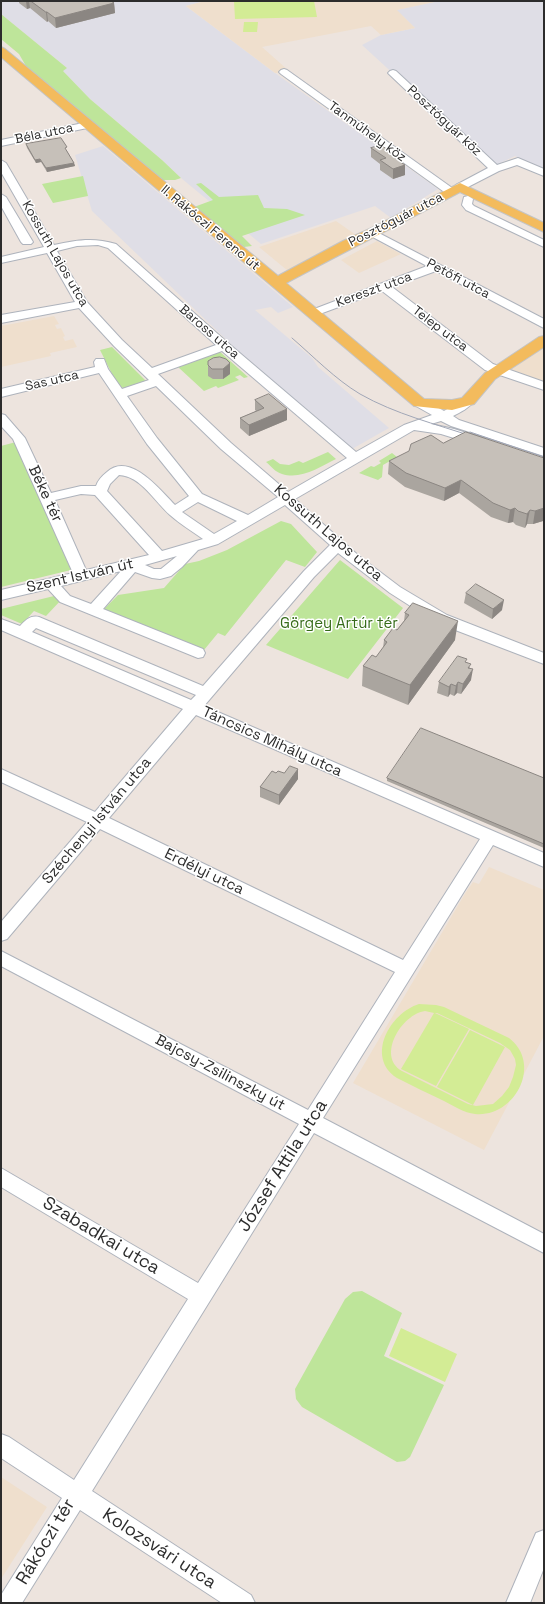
<!DOCTYPE html>
<html>
<head>
<meta charset="utf-8">
<style>
  body { margin:0 }
  #map { position:relative; width:545px; height:1604px; overflow:hidden; background:#ede4de; font-family:"Space Grotesk",sans-serif }
  canvas { display:block }
  .frame { position:absolute; inset:0; border:2px solid #2c2c2c; pointer-events:none }
</style>
</head>
<body>
<div id="map">
<canvas width="545" height="1604"></canvas>
<div class="frame"></div>
</div>
<script>
const c = document.querySelector('canvas').getContext('2d');
c.lineJoin = 'round';
function fillPath(path, color) {
  c.fillStyle = color;
  c.fill(path, 'evenodd');
}
function stroke(path, color, width, dash) {
  c.strokeStyle = color;
  c.lineWidth = width;
  c.lineCap = dash ? 'butt' : 'round';
  c.setLineDash(dash || []);
  c.stroke(path);
}
function label(font, color, halo, rows, align = 'center') {
  c.font = font + ' "Space Grotesk",sans-serif';
  c.lineWidth = 3;
  c.setLineDash([]);
  c.textBaseline = 'middle';
  c.strokeStyle = halo;
  c.fillStyle = color;
  for (const [text, x, y, turn = 0] of rows) {
    c.save();
    c.translate(x, y);
    c.rotate((+turn || 0) * Math.PI / 180);
    c.textAlign = isNaN(turn) ? turn : align;
    if (halo) c.strokeText(text, 0, 0);
    c.fillText(text, 0, 0);
    c.restore();
  }
}
const industrial = new Path2D(`
  M1,1H205L186,6L275,73L438,189L391,218L375,206L261,244L181,178L162,160L90,99L62,70L67,68L1,14Z
  M439,1H544V170L515,156L494,166L362,45L381,35L415,28L396,10Z
  M103,146L293,307L278,313L271,307L255,310L312,358L318,367L389,428L352,449L234,347L92,211L75,155Z`);
const education = new Path2D(`
  M205,1H439L397,10L415,28L381,35L371,26L262,47L289,71L275,73L186,6Z
  M336,221L356,235L288,271L259,247Z
  M377,241L401,254L359,273L341,260Z
  M54,316L59,324L55,325L57,329L61,328L65,336L63,337L65,341L73,339L77,347L50,353L51,356L1,367V326Z
  M544,347V384L506,371Z
  M489,867L544,890V1036L484,1150L353,1083L466,892L473,882L479,884Z
  M1,1477L47,1507L1,1579Z`);
const green = new Path2D(`
  M1,14L67,68L63,71L90,99L162,160L181,178L175,180H163L30,73L19,54L1,39Z
  M83,176L88,196L53,203L42,184Z
  M201,183L219,197L258,195L264,208L287,209L305,215L242,236L252,246L244,247L194,207L213,200L196,184Z
  M112,347L147,382L126,389L118,386L100,350Z
  M219,351L248,377L244,378L240,375L235,377L239,380L218,388L216,386L204,391L178,367Z
  M16,442L71,570L1,587V446Z
  M328,452L336,459C320,467 301,480 282,474C275,472 271,466 266,462L273,459L280,464L289,465L299,461L303,463Z
  M392,453L397,457L383,465L382,477L378,480L359,473L371,466L374,467L381,463L379,461Z
  M281,521L291,524L317,552L305,567L286,560L225,636L218,633L204,650L104,609L118,595L164,588L185,564L199,561L227,550Z
  M340,560L403,608L348,679L266,645Z
  M54,596L62,599L46,616L34,611L22,624L1,615V609Z
  M362,1291L402,1313L384,1356L444,1385L410,1457L405,1461L397,1462L302,1407L296,1399L295,1389L345,1299L353,1292Z`);
const pitch = new Path2D(`
  M234,1H314L317,17L235,19Z
  M244,22H258L257,32H243Z
  M419,1004L436,1005L444,1007L509,1038C543,1064 515,1118 475,1114C464,1113 454,1106 444,1101C429,1094 413,1086 397,1078C365,1057 390,1013 419,1004ZM425,1011L434,1013L401,1069L436,1086L469,1029L435,1013H437L500,1043L510,1050L515,1059L516,1065L513,1077L509,1087L502,1096L493,1104L476,1106L468,1104L402,1071C376,1056 402,1014 425,1011Z
  M470,1030L505,1047L473,1105L437,1087Z
  M401,1328L457,1354L445,1382L389,1356Z`);
const minor = new Path2D(`
  M284,69L287,70L455,190L456,192L455,194H447L281,74L279,72L281,70Z
  M393,70L396,71L497,165L518,158L544,169V176L517,165L499,171L464,189H456L455,187L456,185L488,168L390,75L388,73L390,71Z
  M88,122L93,125L92,127L1,146V140Z
  M1,160L6,163L54,245C77,240 93,237 116,244L228,343L356,452L404,425L432,415L416,406L414,403L416,400H424L444,411C453,407 462,396 472,398L474,401C469,408 461,412 453,416L459,420L544,448V456L451,426L441,421L431,424L454,429L485,439L486,442L485,445L480,446L441,434L414,430L295,499L359,556L400,587L447,615L544,653V664L437,623L390,593L338,553L314,577L204,706L544,853V867L493,845L323,1118L544,1234V1253L314,1133L92,1491L251,1595L255,1603H222L80,1510L22,1603H1V1595L62,1498L1,1458V1434L9,1437L74,1480L188,1299L1,1187V1168L198,1283L299,1124L1,966V951L308,1110L395,972L100,829L7,939L1,941V922L87,822L1,782V769L95,812L183,709L1,630V619L20,626C26,620 30,615 39,617L203,686L304,571L330,545L285,505L218,544L198,550L182,567L171,576L160,579L152,578L135,572L103,609L203,649L205,653L203,657L198,658L60,602L48,589L1,600V590L73,573L13,439L1,426V414L5,415L25,438L51,493L81,486H96C98,480 102,476 107,472C130,451 161,491 175,505L189,496L147,444L99,373L1,397V389L95,367L94,362L96,359H104L108,369L122,389L149,380L114,346L79,308L1,323V315L75,302L47,253L1,263V257L44,247L1,172ZM98,245L108,248L216,345L152,368L122,340L87,302L57,251L77,246ZM222,351L347,458L288,492L231,443L158,374ZM156,386L221,449L278,497L248,515L202,494L157,438L127,396ZM119,475C141,476 155,502 170,515C180,524 192,531 203,539L162,551L107,491L110,484ZM81,494L95,495L149,555L86,570L55,500ZM198,502L237,521L214,534L182,512ZM177,556L161,569H154L145,565ZM121,571L91,604L70,596L61,586ZM36,628L196,695L191,700L32,632ZM196,715L480,839L403,960L109,818Z
  M1,194L6,197L33,242L31,244H23L21,242L1,206Z
  M468,196L473,199L472,204L474,206L544,240V247L466,210L462,205L464,197Z
  M373,230L544,319V328L540,326L436,271L392,287L493,364L544,382V390L485,370L382,291L317,315H309L307,313L309,311L427,266L369,235L368,233Z
  M544,1530V1568L530,1603H506L536,1533Z`);
const major = new Path2D(`
  M1,47L5,49L278,276L343,241L374,227L460,183L544,223V232L460,192C402,223 344,252 286,283L424,399L452,400L462,398L485,373L539,337L544,336V347L495,379L474,404L452,410L414,406L1,57Z`);
const tram = new Path2D(`
  M292,338C314,357 335,379 360,394C395,414 436,424 474,437
  M470,432L544,457`);
const wall = new Path2D(`
  M19,1H111L114,3L115,13L56,28L48,21L47,22L30,8L27,9L19,3Z
  M26,144L67,151L74,163L75,166L47,172L41,162L36,163L27,148Z
  M371,148L402,163L405,165V175L393,179L380,170V164L371,157Z
  M213,358L230,374L223,379H213L208,376V365Z
  M255,400L287,420L249,436L240,428V418L256,411L255,410Z
  M443,443L544,458V522L543,521L533,524H527L525,528L516,525L513,522L508,523L491,517L459,493L444,501L405,487L388,474L389,461Z
  M466,593L502,610L492,619L464,603Z
  M413,603L455,640L408,705L362,686L363,666L376,657L383,648L384,640L397,630L404,621L405,613Z
  M467,662L470,668L471,680L461,694L457,693L454,696L450,694L448,697L437,693L439,682Z
  M298,769V779L279,805L260,797V787L276,773H284Z
  M387,778H544V848L387,781Z`);
const shadedWall = new Path2D(`
  M26,1H29L30,8L27,9Z
  M114,3L115,13L56,28L55,18Z
  M46,12H47L48,21L47,22Z
  M40,159L41,162L36,163L35,160Z
  M402,160L401,166L405,165V175L393,179V169L399,161Z
  M74,163L75,166L47,172L46,168Z
  M230,363V374L223,379V369Z
  M287,409V420L249,436V425Z
  M461,480L459,493L444,501L445,488Z
  M515,508L513,522L508,523L510,510Z
  M544,508V517L543,521L533,524L535,511Z
  M530,510L527,524L525,528L527,514Z
  M504,600L502,610L492,619L493,609Z
  M458,621L455,640L408,705L410,685Z
  M473,669L471,680L461,694L463,684Z
  M458,682L457,693L454,696L456,686Z
  M451,684L450,694L448,697L449,687Z
  M298,769V779L279,805V795Z`);
const building = new Path2D(`
  M31,1H111L114,3L55,18L47,12H46Z
  M61,138L67,147L65,148L74,163L46,168L40,159L35,160L26,144Z
  M381,145L402,160L399,161L405,165L393,169L380,160L386,158L371,148Z
  M220,357L226,359L230,363L223,369H212L208,365V361L213,358Z
  M269,394L287,409L249,425L240,418L264,408L255,400Z
  M466,432L544,458V508L535,511L530,510L527,514L518,511L515,508L510,510L493,503L461,480L445,488L406,473L389,461L409,451L411,444L431,435L443,443Z
  M476,584L504,600L493,609L466,593Z
  M413,603L458,621L410,685L363,666L372,655L376,657L387,642L384,640L393,628L397,630L409,615L405,613Z
  M458,656L467,659L465,662L471,664L468,668L473,669L463,684L458,682L456,686L451,684L449,687L439,682Z
  M421,728L544,778V844L387,778Z
  M290,766L298,769L279,795L260,787L272,771L276,773L278,771L284,773Z`);
const farStreetnames = [
  ["Posztógyár köz",444,121,43],
  ["Tanműhely köz",367,132,36],
  ["Béla utca",44,134,-12],
  ["Posztógyár utca",396,220,-27],
  ["II. Rákóczi Ferenc út",210,228,40],
  ["Kossuth Lajos utca",55,254,60],
  ["Petőfi utca",458,279,28],
  ["Kereszt utca",374,290,-20],
  ["Telep utca",440,329,37],
  ["Baross utca",209,332,41],
  ["Sas utca",52,381,-13]
];
const streetNames = [
  ["Béke tér",45,494,65],
  ["Kossuth Lajos utca",328,533,41],
  ["Szent István út",80,576,-13],
  ["Táncsics Mihály utca",272,742,24],
  ["Széchenyi István utca",97,821,-50],
  ["Erdélyi utca",204,872,26],
  ["Bajcsy-Zsilinszky út",220,1073,28]
];
const parkNames = [
  ["Görgey Artúr tér",339,624]
];
const nearStreetnames = [
  ["József Attila utca",283,1166,-58],
  ["Szabadkai utca",101,1236,31],
  ["Rákóczi tér",46,1542,-59],
  ["Kolozsvári utca",159,1549,33]
];
fillPath(industrial, '#dfdee6');
fillPath(education, '#efdfcd');
fillPath(green, '#bee59a');
fillPath(pitch, '#d3ec95');
stroke(minor, '#aeb3bc', 2);
stroke(major, '#c4c4c4', 2);
fillPath(minor, '#fff');
fillPath(major, '#f3bb5d');
stroke(tram, '#a0a6b6', 1);
fillPath(wall, '#aaa59f');
fillPath(shadedWall, '#8b8682');
fillPath(building, '#c6c0b9');
stroke(building, '#8b8682', 1);
label('13px', '#2c2c2c', '#fff', farStreetnames);
label('15px', '#2c2c2c', '#fff', streetNames);
label('15px', '#366b19', '#fff', parkNames);
label('18px', '#2c2c2c', '#fff', nearStreetnames);
</script>
</body>
</html>
